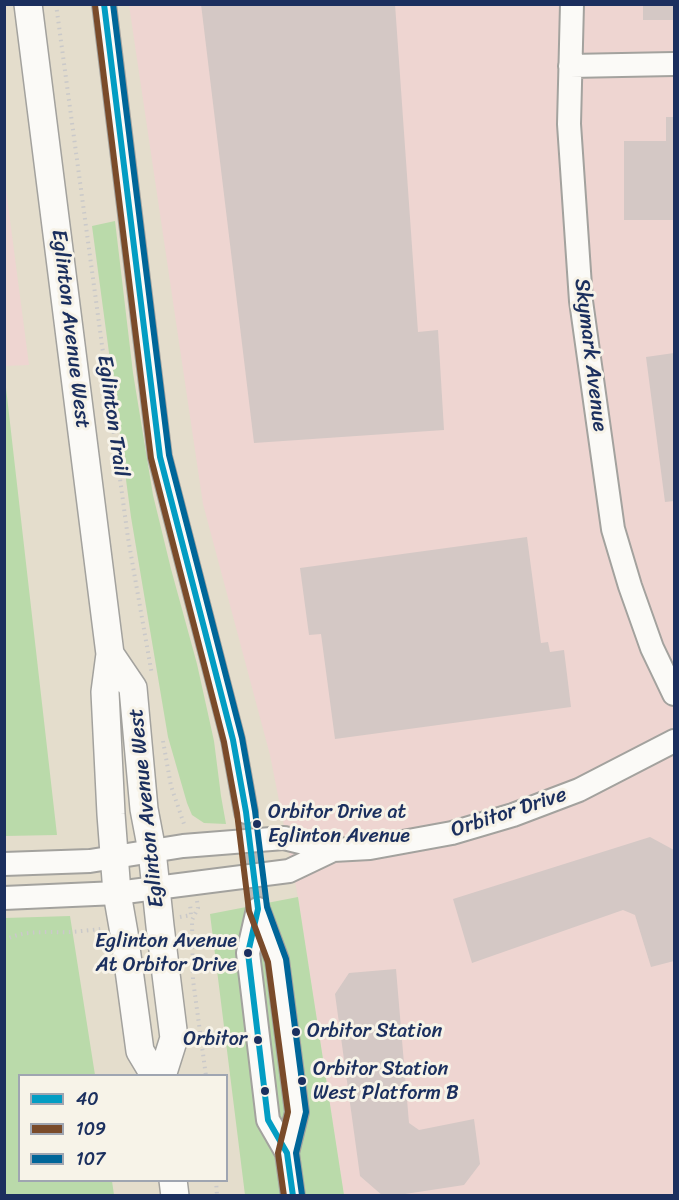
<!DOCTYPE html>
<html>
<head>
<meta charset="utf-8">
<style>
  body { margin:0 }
  #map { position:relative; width:679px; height:1200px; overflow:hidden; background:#e4ddcc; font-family:Sriracha,sans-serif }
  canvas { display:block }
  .frame { position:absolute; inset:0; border:6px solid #1b2f5e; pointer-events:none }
  .legend { position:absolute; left:18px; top:1074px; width:210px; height:108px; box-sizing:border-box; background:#f7f3e8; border:2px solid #9fa5b1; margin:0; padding:8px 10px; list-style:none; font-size:18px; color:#1b2f5e }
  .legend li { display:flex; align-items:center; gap:12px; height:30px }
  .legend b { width:30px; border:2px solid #9fa5b1 }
</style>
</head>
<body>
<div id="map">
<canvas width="679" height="1200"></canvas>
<div class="frame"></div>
<ul class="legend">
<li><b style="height:8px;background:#039dc3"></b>40</li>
<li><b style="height:8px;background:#7a4b2a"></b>109</li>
<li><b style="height:8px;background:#069"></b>107</li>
</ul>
</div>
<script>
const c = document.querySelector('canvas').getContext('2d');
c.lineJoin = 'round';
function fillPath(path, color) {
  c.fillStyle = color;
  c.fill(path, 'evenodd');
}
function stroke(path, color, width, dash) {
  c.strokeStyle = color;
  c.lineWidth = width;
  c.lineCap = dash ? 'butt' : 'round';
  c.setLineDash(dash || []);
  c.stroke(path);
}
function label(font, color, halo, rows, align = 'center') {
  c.font = font + ' Sriracha,sans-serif';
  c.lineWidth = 6;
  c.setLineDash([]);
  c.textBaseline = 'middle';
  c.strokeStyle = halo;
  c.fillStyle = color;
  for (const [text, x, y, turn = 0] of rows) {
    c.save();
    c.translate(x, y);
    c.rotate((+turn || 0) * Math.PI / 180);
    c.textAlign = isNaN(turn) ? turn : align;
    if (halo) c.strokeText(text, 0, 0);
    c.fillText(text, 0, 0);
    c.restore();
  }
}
const built = new Path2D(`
  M129,5H674V1195H344L298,897L270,755L203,504Z
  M5,182L29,365L5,366Z`);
const green = new Path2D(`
  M115,221L133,373L153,495L171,569L197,664L214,741L221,796L226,824L204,823L192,815L187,803L168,737L131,517L92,226Z
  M4,379H5L57,835L5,836Z
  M298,897L344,1195H245L210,914Z
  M70,916L95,1075L20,1076V1180L112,1181L114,1195H5V918Z`);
const building = new Path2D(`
  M201,4H395L418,332L438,330L444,430L254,443Z
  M643,4H674V20H643Z
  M666,117H674V220H624V141H666Z
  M674,353V501L665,502L646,357Z
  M527,537L541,643L548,642L550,652L564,650L571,707L335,739L321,634L309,635L300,568Z
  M650,837L674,850V961L651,967L635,915L623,910L472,963L453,899Z
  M396,969L409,1123L419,1130L474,1119L480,1164L464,1185L392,1196H383L360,1176L335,994L349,973Z`);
const minorTunnel = new Path2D(`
  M246,812L258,909`);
const path = new Path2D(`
  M56,4L128,538L152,675
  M163,741L171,786L185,827
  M197,901L198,908L192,920L193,980L206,1076
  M180,917L191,915L190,904
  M4,940C26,929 49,933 72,932C82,931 92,930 101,929
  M216,1180L217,1196`);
const minor = new Path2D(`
  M104,4L160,457L233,740L246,812
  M572,4L569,124L581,301L613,529L630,586L652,648L674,694
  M570,66L674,64
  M4,864L90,861L183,846L284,838L333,850L370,848L452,833L513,815L579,790L674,741
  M4,898L117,893L289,871L333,850
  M258,909L277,960L297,1112L287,1153L293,1196
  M258,909L248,953L268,1120L287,1153`);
const major = new Path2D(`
  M28,4L110,654L105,692L111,814L117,893L124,933L140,1051L155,1076
  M110,654L133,688L144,809L152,851L160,926L174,1038L162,1076
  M173,1180L175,1196`);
const bus1 = new Path2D(`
  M104,4L160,457L233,740L246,812L258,909L248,953L268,1120L287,1153L293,1196`);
const bus2 = new Path2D(`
  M95,5L151,458L224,742L237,813L249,911L268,962L288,1112L278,1153L284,1196`);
const bus3 = new Path2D(`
  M113,4L169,455L242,738L255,811L267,907L286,959L306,1112L296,1153L302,1195`);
const markers = [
  [257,824,5,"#1b2f5e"],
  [248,953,5,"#1b2f5e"],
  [296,1032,5,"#1b2f5e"],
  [258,1040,5,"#1b2f5e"],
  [302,1081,5,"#1b2f5e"],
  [265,1091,5,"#1b2f5e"]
];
const busNames = [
  ["Orbitor Drive at",268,813],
  ["Eglinton Avenue",268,837],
  ["Eglinton Avenue",237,942,"right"],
  ["At Orbitor Drive",237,966,"right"],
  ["Orbitor Station",307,1032],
  ["Orbitor",247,1040,"right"],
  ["Orbitor Station",313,1070],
  ["West Platform B",313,1094]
];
const streetNames = [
  ["Eglinton Avenue West",70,329,83],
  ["Skymark Avenue",590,355,83],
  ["Eglinton Trail",112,416,82],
  ["Eglinton Avenue West",147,808,-96],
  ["Orbitor Drive",509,813,-18]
];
fillPath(built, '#eed5d1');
fillPath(green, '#badaaa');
fillPath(building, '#d4c8c5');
stroke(minorTunnel, '#bcbab6', 22, [22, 11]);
stroke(minor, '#a3a29e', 26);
stroke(major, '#a3a29e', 30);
stroke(path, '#cac9c9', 4, [1.5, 4.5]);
stroke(minor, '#fbfaf7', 22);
stroke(major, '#fbfaf7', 27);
stroke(bus1, '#039dc3', 6);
stroke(bus2, '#7a4b2a', 6);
stroke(bus3, '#069', 6);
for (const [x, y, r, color] of markers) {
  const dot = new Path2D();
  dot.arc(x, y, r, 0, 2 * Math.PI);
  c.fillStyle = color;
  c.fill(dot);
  stroke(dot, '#f7f3e8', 2);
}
label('20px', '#1b2f5e', '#f7f3e8', busNames, 'left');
label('21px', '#1b2f5e', '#f7f3e8', streetNames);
</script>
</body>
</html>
